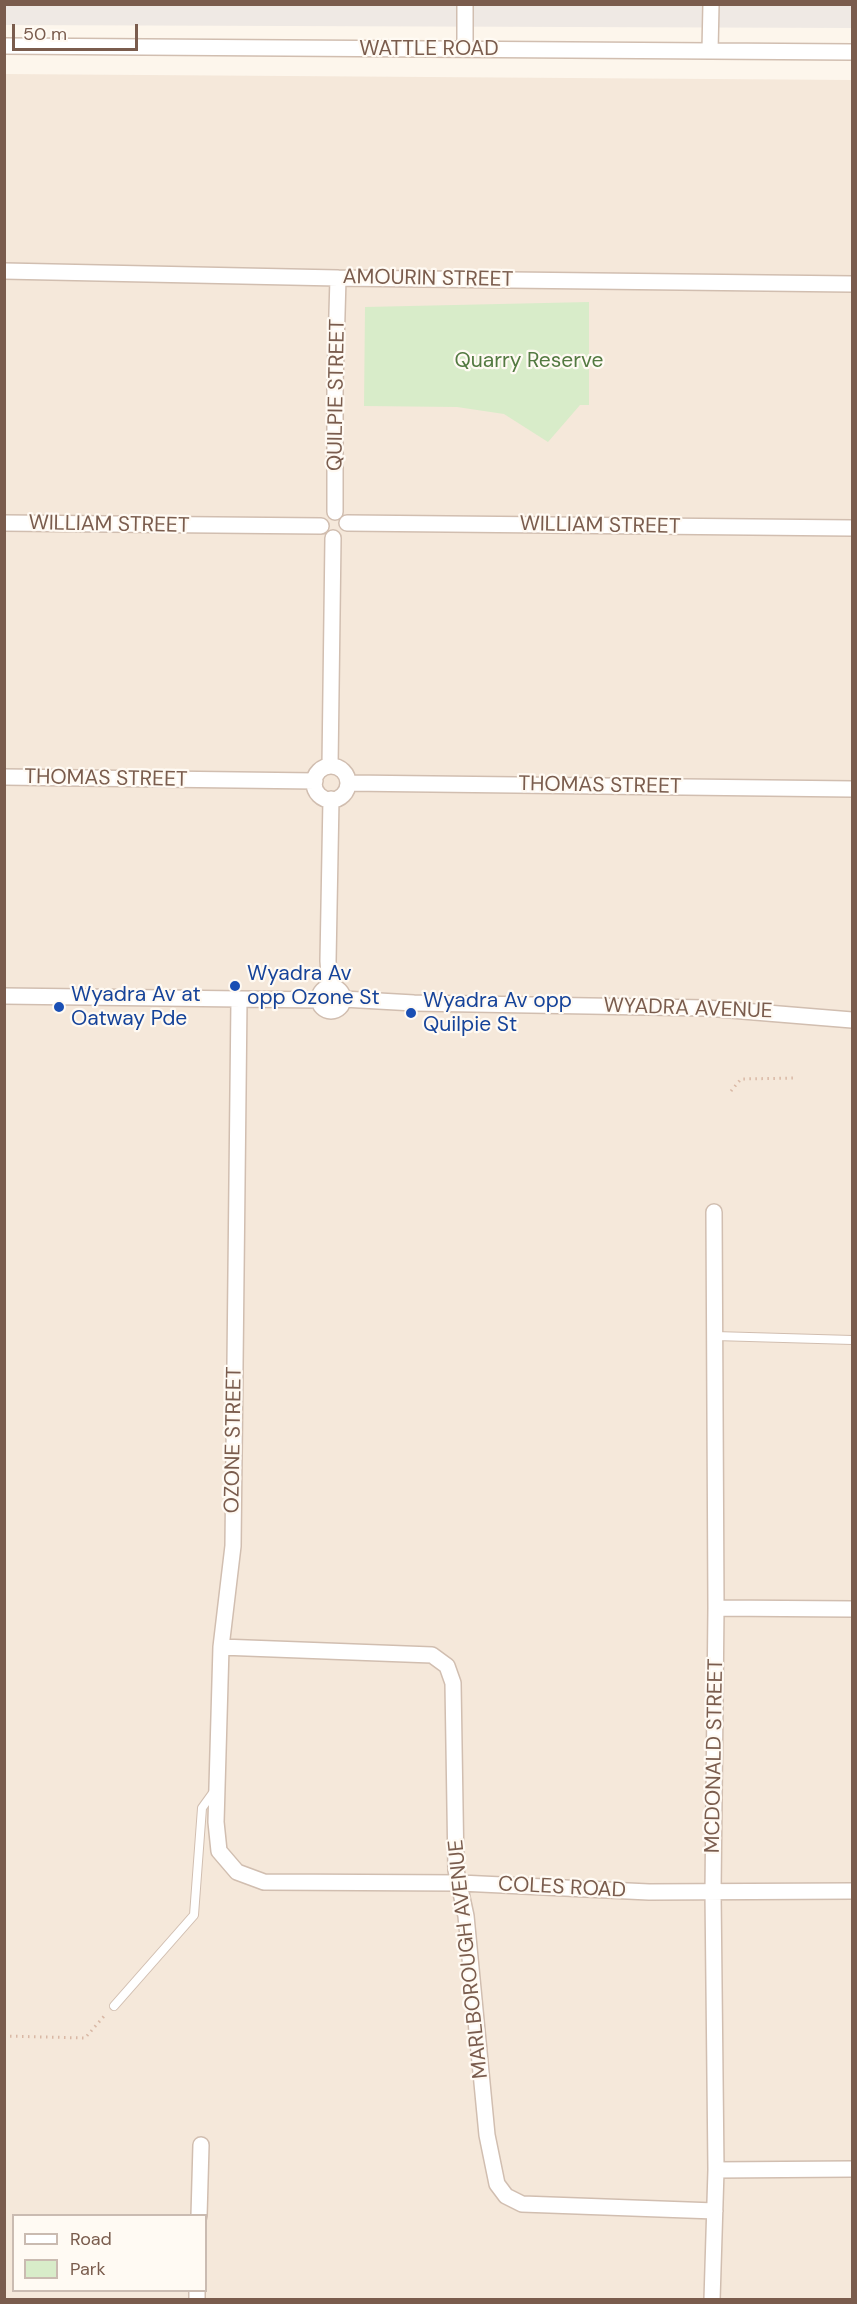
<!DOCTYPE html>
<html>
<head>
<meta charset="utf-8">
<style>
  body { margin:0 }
  #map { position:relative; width:857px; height:2304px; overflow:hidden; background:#fdf6ec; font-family:"DM Sans",sans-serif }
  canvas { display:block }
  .frame { position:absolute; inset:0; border:6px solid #7a5c4d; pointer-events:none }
  .legend { position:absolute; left:12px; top:2214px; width:195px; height:78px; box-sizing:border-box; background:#fffaf3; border:2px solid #cabbb1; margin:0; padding:8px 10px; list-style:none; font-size:18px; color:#7a5c4d }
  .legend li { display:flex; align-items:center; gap:12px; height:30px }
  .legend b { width:30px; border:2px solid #cabbb1 }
  .scale { position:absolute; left:12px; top:24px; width:126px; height:27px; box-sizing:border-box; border:3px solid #7a5c4d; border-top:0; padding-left:8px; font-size:18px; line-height:21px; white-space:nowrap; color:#7a5c4d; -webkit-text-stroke:4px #fffaf3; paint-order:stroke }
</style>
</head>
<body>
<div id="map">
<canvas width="857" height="2304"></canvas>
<div class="frame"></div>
<ul class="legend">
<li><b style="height:8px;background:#fff"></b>Road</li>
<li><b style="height:16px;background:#d8ecc9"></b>Park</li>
</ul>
<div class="scale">50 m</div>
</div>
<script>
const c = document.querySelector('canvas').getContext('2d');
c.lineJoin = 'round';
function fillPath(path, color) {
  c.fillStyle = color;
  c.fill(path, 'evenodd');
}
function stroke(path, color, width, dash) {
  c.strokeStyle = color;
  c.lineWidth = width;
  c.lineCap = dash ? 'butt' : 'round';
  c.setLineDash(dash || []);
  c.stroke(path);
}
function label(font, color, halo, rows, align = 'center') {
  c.font = font + ' "DM Sans",sans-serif';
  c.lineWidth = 4.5;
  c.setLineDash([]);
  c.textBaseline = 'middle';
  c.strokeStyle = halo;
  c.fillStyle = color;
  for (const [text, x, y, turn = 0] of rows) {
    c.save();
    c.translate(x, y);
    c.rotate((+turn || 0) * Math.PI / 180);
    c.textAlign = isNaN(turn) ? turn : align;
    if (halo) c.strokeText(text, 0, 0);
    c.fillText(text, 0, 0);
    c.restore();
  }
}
const residential = new Path2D(`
  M5,74L852,80V2299L5,2300ZM14,2216H206V2290H14Z`);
const industrial = new Path2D(`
  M5,4L852,5V28L5,25Z`);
const green = new Path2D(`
  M589,302V405H580L548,442L504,414L457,407L364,406L365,307Z`);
const path = new Path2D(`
  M731,1091L741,1079L797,1078
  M4,2036L85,2038L106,2014`);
const service = new Path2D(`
  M715,1336L852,1340
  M114,2006L194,1915L202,1808L215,1790`);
const minor = new Path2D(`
  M4,46L852,52
  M465,49V4
  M710,51L711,4
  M4,271L338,278L852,284
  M335,512V384L338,278
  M4,523L321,526
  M347,523L852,528
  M330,766L333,538
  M314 783a17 17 0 1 1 34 0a17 17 0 1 1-34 0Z
  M4,777L315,781
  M348,783L852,789
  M319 999a12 12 0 1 1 24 0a12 12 0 1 1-24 0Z
  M330,988L328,961L331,799
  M4,996L320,1000
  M343,999L414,1003L706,1008L852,1020
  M239,1000L233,1546L221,1647L216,1822L219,1851L237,1872L264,1882L460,1883L649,1892L852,1891
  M716,1608L852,1609
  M221,1647L432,1655L447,1666L453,1683L456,1870L466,1916L487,2135L497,2184L506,2196L522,2204L715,2211
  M716,2170L852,2169
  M199,2216L201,2145
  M197,2300V2290
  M712,2300L716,2170L713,1892L716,1608L714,1212`);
const markers = [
  [235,986,6,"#1a4fb4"],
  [59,1007,6,"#1a4fb4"],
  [411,1013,6,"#1a4fb4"]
];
const streetNames = [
  ["WATTLE ROAD",429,49],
  ["AMOURIN STREET",428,279,1],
  ["QUILPIE STREET",337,395,-89],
  ["WILLIAM STREET",109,525,1],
  ["WILLIAM STREET",600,526,1],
  ["THOMAS STREET",106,779,1],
  ["THOMAS STREET",600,786,1],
  ["WYADRA AVENUE",688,1009,2],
  ["OZONE STREET",234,1440,-89],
  ["MCDONALD STREET",715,1756,-89],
  ["COLES ROAD",562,1888,3],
  ["MARLBOROUGH AVENUE",469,1959,-96]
];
const parkNames = [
  ["Quarry Reserve",529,361]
];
const transitNames = [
  ["Wyadra Av",247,974],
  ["opp Ozone St",247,998],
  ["Wyadra Av at",71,995],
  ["Oatway Pde",71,1019],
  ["Wyadra Av opp",423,1001],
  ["Quilpie St",423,1025]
];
fillPath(residential, '#f5e8da');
fillPath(industrial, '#efe9e4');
fillPath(green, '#d8ecc9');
stroke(service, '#d1beb0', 10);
stroke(minor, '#d1beb0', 18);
stroke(path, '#d9b8a5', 3, [1.5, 4.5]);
stroke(service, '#fff', 8);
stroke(minor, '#fff', 15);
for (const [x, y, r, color] of markers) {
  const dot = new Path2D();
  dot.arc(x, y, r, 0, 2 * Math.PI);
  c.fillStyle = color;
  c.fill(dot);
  stroke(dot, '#fffaf3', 2);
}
label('21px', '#7a5c4d', '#fffaf3', streetNames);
label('21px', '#537a41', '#fffaf3', parkNames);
label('21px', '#164399', '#fffaf3', transitNames, 'left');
</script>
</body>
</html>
